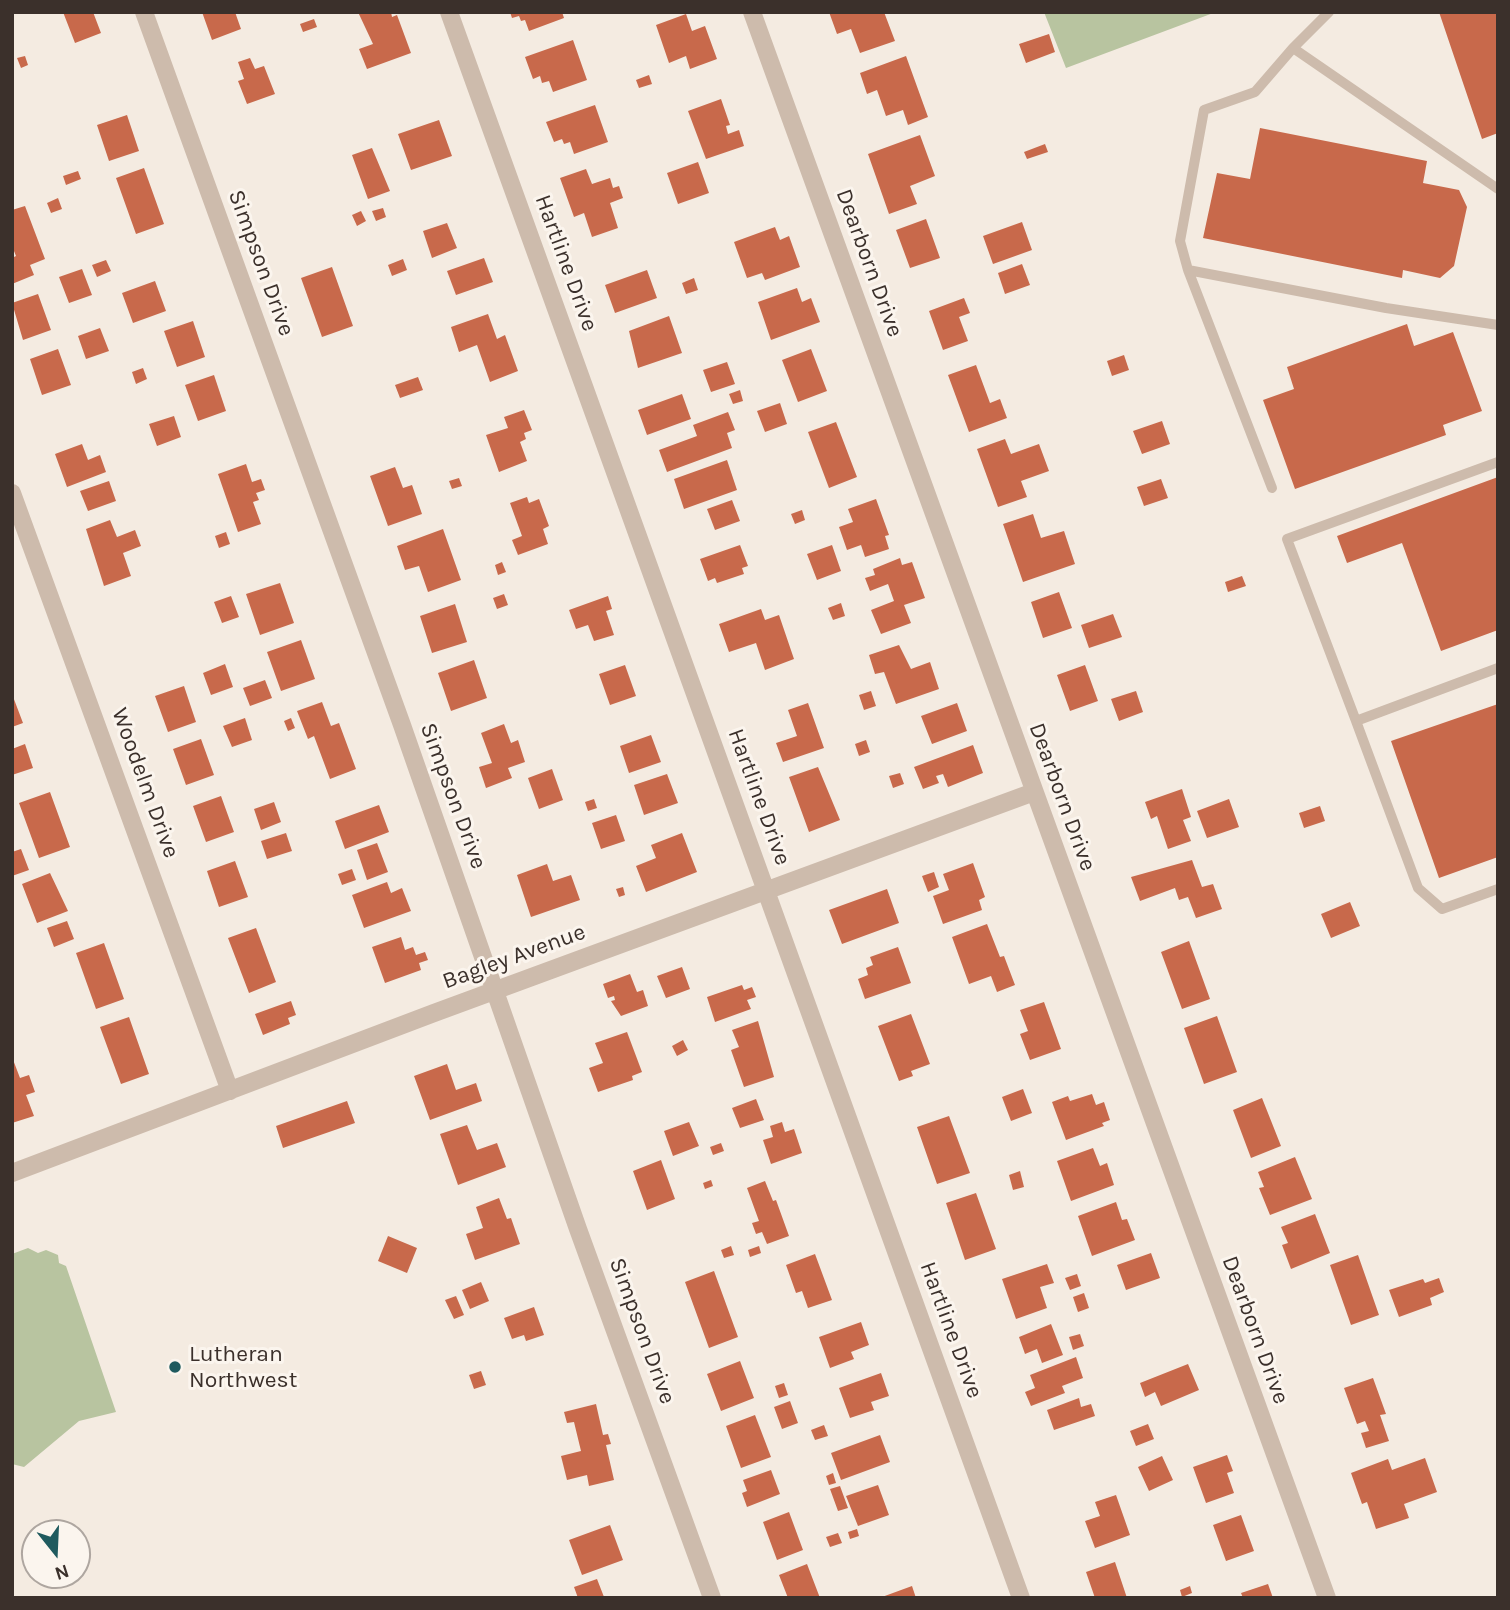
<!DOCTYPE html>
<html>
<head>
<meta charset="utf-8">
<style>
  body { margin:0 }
  #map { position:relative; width:1510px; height:1610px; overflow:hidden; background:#f4ebe1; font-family:Karla,sans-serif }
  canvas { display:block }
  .frame { position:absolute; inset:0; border:14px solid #3b302b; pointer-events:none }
  .north { position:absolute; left:21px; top:1519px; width:70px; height:70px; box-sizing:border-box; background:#fbf5ee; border:2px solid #aea6a0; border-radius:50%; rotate:162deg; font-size:19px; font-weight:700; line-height:28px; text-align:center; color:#3b302b }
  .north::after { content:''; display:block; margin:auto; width:24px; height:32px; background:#1f5a5e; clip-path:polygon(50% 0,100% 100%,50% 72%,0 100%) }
</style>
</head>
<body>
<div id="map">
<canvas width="1510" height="1610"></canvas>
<div class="frame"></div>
<div class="north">N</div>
</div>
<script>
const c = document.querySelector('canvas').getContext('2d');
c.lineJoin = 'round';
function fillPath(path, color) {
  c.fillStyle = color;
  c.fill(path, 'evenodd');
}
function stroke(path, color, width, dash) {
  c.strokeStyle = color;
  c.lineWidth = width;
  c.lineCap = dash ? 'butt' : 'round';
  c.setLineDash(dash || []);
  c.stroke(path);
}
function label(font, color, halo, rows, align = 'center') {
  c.font = font + ' Karla,sans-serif';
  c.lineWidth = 6;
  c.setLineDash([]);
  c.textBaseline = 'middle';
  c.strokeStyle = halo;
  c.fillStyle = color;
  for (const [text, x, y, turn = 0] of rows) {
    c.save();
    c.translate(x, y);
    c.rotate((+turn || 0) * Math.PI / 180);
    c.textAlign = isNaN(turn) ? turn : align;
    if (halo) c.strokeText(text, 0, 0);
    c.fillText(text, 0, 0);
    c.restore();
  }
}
const green = new Path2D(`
  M1044,12H1216L1066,68Z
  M28,1248L38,1253L46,1250L58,1255L59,1263L66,1266L116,1412L79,1421L24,1467L12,1464V1254Z`);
const building = new Path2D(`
  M63,12H93L101,33L75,43Z
  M202,12H235L241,29L212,40Z
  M358,12H391L392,17L397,15L411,53L367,69L359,49L373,44Z
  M510,12H562L564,18L529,31L525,20L521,21L519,16L512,18Z
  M829,12H884L895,41L860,53L851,29L837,34Z
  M1439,12H1498V133L1482,139Z
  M686,14L692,31L705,26L717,59L690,69L686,56L669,63L656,25Z
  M314,19L317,27L303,32L300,24Z
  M1049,34L1055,52L1026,63L1019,44Z
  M573,40L587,80L553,92L549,81L542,83L540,76L533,79L525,57Z
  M25,56L28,65L21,68L17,58Z
  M906,56L928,117L908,125L903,110L886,116L877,90L867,94L860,73Z
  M250,58L255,69L264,66L275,94L247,104L238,81L244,79L238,62Z
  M649,75L652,84L639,88L636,80Z
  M721,99L730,125L726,126L728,134L739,130L744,146L706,159L688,111Z
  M595,105L608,142L574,154L570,142L564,144L562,139L554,142L546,122Z
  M127,115L139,151L109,161L97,125Z
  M439,120L452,156L411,170L398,134Z
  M1260,128L1427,161L1423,183L1459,190L1467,207L1454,266L1440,278L1403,270L1402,278L1203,238L1217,173L1250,179Z
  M920,135L935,176L910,186L917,204L889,214L868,154Z
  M1045,144L1048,152L1027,159L1024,152Z
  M372,148L390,191L368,199L352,155Z
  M698,162L709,193L678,204L667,173Z
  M144,168L164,224L136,234L116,178Z
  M586,169L592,184L610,178L613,188L619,186L623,198L610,203L618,228L592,237L584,213L574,217L560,178Z
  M78,171L81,179L66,185L63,176Z
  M58,198L62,209L51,213L47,203Z
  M25,206L45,259L30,265L34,275L12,284V258L16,256L12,246V210Z
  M383,208L386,217L376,221L372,211Z
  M361,211L366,221L357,226L352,215Z
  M926,219L940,258L910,268L896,230Z
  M1022,222L1032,250L993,264L983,236Z
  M447,223L457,248L432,258L423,231Z
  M775,227L780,240L789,236L800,267L765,280L762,273L747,278L734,242Z
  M484,258L493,282L456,295L447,271Z
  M403,259L407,270L392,276L388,265Z
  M106,260L111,271L97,277L92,265Z
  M1022,264L1030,285L1005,294L998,273Z
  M332,267L353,326L322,337L301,278Z
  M82,269L92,295L69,303L59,277Z
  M647,270L657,298L615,313L605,285Z
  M694,278L698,290L686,294L682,283Z
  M155,281L166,311L133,323L122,293Z
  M797,288L802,302L811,298L820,322L771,340L758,302Z
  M38,294L51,330L23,340L12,303Z
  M964,298L970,313L959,317L968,341L943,350L929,311Z
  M488,314L497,339L505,335L518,371L490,382L477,345L459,352L451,327Z
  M669,316L682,353L638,368L629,331Z
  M193,321L205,357L177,367L164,331Z
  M1407,324L1414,346L1453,332L1482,411L1443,425L1446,435L1295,489L1263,400L1294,389L1287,367Z
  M100,328L109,351L86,359L78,336Z
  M58,349L71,385L42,395L30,359Z
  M811,349L827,391L798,402L782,360Z
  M1124,355L1129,370L1112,376L1107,361Z
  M727,362L735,384L711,392L703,370Z
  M976,365L990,403L1000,399L1007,418L969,432L948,375Z
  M143,368L147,379L136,384L132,372Z
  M214,375L226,411L198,421L185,385Z
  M418,377L423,390L400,398L395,385Z
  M740,390L743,401L733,404L729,394Z
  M682,394L691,419L647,435L638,410Z
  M780,403L787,424L765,432L757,411Z
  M524,410L532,430L524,433L526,439L520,442L527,461L499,472L486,435L508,428L504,417Z
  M728,412L735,430L727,433L732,448L667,472L659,450L697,436L693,425Z
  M174,416L181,437L157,446L149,424Z
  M1162,421L1170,444L1142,454L1133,431Z
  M836,422L857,477L829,488L808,432Z
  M1005,439L1011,454L1039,444L1049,471L1021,481L1027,497L998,507L977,449Z
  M82,444L88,460L100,455L106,472L67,487L55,454Z
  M727,460L737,490L684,509L674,479Z
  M246,464L252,482L261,479L265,490L256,493L259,500L253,502L261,524L238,532L218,474Z
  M395,467L403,488L412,485L422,514L388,526L370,476Z
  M1498,477V630L1441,651L1402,543L1347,563L1337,536Z
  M459,478L462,486L452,489L449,481Z
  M1161,479L1168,498L1144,506L1137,487Z
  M109,481L116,501L88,511L80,491Z
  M527,497L529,503L539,499L549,526L543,529L548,544L518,555L512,540L522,536L510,503Z
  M876,499L889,535L885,536L889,549L865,557L861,545L847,550L839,527L853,522L848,509Z
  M732,500L740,521L715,530L707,509Z
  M802,510L805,520L795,524L791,514Z
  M1033,514L1041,538L1064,531L1075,564L1023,582L1003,524Z
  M110,520L117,537L135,530L141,546L123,553L131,576L104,586L86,529Z
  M443,529L461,580L428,592L419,566L405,570L397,546Z
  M226,532L230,544L219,548L215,536Z
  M740,545L748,566L742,568L744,574L717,583L715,578L708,581L700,559Z
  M832,545L841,571L817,580L807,554Z
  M900,558L902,565L912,562L925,598L904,605L911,623L881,634L871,610L894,601L888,584L870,591L865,578L875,575L873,569Z
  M502,562L506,572L498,575L495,565Z
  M1242,576L1246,586L1228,592L1225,582Z
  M280,583L294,623L260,635L246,594Z
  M1059,592L1072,628L1043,638L1031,602Z
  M504,594L508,605L497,609L493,598Z
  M231,596L239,617L222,623L214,602Z
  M608,596L612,609L606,611L614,635L594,641L588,625L576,629L569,610Z
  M841,603L845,616L833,620L828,608Z
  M455,604L467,642L432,653L420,616Z
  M761,609L765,620L779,615L794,659L765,670L756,643L729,652L719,624Z
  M1113,614L1122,637L1089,648L1081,625Z
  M301,640L315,679L281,691L267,652Z
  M899,645L911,669L930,662L939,689L896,704L884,672L875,674L869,655Z
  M474,660L487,698L451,711L438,673Z
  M225,664L233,687L211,695L203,673Z
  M625,665L636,696L610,705L599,674Z
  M1085,665L1098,701L1070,711L1057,675Z
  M265,680L272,698L250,706L243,688Z
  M184,686L196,722L168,732L155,696Z
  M871,691L876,706L864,710L859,695Z
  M1136,691L1143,712L1119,721L1111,699Z
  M12,694L23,723L12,727Z
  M322,702L331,726L339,723L356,769L330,779L314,736L308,739L297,711Z
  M808,703L824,748L783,762L776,743L797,736L788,710Z
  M957,703L967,731L932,744L921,716Z
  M1498,704V857L1439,878L1391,741Z
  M245,718L252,740L232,747L223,726Z
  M291,718L295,728L288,731L284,721Z
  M504,724L511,743L518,740L525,762L508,768L512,778L486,788L479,767L492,763L481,733Z
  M651,735L661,762L629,773L620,746Z
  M201,739L214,775L186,785L173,749Z
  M866,740L870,752L859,756L855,744Z
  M25,744L33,768L12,775V749Z
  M973,745L983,773L948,787L943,774L936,776L939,783L923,789L914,767Z
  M818,767L840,820L809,832L789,777Z
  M552,769L563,800L539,809L528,778Z
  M900,773L904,784L893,788L889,776Z
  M667,774L678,803L644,815L634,785Z
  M1182,789L1191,817L1183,820L1191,841L1168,849L1157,816L1151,819L1145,802Z
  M50,792L70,847L39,858L19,803Z
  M221,796L234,832L206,842L193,806Z
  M594,799L597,808L588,811L585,802Z
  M1229,799L1239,827L1207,838L1197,811Z
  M274,802L281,822L261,830L254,809Z
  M379,805L389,832L345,849L335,821Z
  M1320,806L1325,821L1304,828L1299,813Z
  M616,815L625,841L601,849L592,823Z
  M286,833L292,851L267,859L261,841Z
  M682,833L697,872L646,892L636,866L656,858L651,845Z
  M377,843L388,872L367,880L357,850Z
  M21,849L29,870L12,876V852Z
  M1192,860L1202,887L1213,884L1222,909L1196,918L1188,897L1179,900L1175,888L1140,901L1131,877Z
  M235,861L248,897L219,907L207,871Z
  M973,863L985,897L979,900L982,910L943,924L933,896L949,890L943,874Z
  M547,864L553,881L571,875L580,900L531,917L517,875Z
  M352,869L356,880L342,885L338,874Z
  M934,872L939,887L928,892L922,876Z
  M50,873L68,911L37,923L22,884Z
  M387,882L391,893L402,888L411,911L364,928L352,895Z
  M623,887L625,895L619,897L616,889Z
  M887,889L899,923L842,944L829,910Z
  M1350,902L1360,926L1331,938L1321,914Z
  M67,921L74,939L54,947L47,928Z
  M987,924L1000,957L1004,956L1015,985L997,992L991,976L969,984L952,937Z
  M256,928L276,982L249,993L228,938Z
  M401,937L405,950L413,947L416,955L425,952L428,960L419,963L421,970L385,983L372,947Z
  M1189,941L1210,999L1182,1009L1161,952Z
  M104,943L124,999L96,1009L76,953Z
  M898,947L911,983L865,999L858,979L868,975L866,968L873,965L870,957Z
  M682,967L690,989L666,998L657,976Z
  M630,974L637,992L643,990L648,1006L621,1016L611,1001L615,1000L614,996L608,998L603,984Z
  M742,985L744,990L752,987L756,997L747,1000L751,1009L715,1022L707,997Z
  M291,1001L296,1015L288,1018L290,1024L263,1035L255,1014Z
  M1044,1002L1061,1049L1030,1060L1020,1034L1028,1031L1020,1010Z
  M911,1014L930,1064L911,1071L913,1076L899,1081L878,1026Z
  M1217,1016L1237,1072L1204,1084L1184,1028Z
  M129,1017L149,1074L121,1084L100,1027Z
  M758,1021L774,1077L744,1087L731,1050L739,1047L732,1030Z
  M627,1032L642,1072L632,1076L633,1080L598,1092L589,1068L603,1063L595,1043Z
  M683,1040L688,1050L677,1056L672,1046Z
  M12,1057L20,1078L29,1075L35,1092L26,1095L34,1116L12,1123Z
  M447,1064L456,1090L476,1083L482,1101L430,1120L414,1076Z
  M1023,1089L1032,1113L1011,1121L1002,1097Z
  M1092,1094L1096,1105L1104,1102L1110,1120L1102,1123L1104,1126L1066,1140L1052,1102L1068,1096L1070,1101Z
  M1262,1098L1281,1146L1251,1158L1233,1110Z
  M756,1099L764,1120L740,1128L732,1108Z
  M347,1101L355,1123L283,1148L276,1126Z
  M949,1116L970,1173L937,1184L917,1127Z
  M689,1122L699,1146L673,1156L664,1131Z
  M782,1122L785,1132L794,1129L802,1153L771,1164L763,1140L773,1137L770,1126Z
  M467,1125L477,1150L497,1143L506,1167L458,1185L440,1134Z
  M721,1143L724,1151L713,1155L710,1147Z
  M1093,1148L1100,1166L1107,1163L1114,1185L1071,1201L1057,1161Z
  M1295,1157L1312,1199L1270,1215L1259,1188L1264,1187L1258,1172Z
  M661,1160L675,1199L647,1210L633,1171Z
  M1020,1171L1024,1187L1013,1190L1009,1175Z
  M711,1180L713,1186L705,1189L703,1183Z
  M765,1181L773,1201L776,1200L789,1236L767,1244L762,1232L756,1234L752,1223L759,1221L747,1188Z
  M976,1193L996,1249L965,1260L946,1203Z
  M499,1198L507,1219L511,1218L520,1244L475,1260L466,1234L483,1228L476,1207Z
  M1116,1202L1122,1220L1127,1219L1135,1240L1092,1256L1078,1216Z
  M1315,1214L1330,1253L1291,1269L1282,1245L1288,1243L1281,1227Z
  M388,1236L417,1248L407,1273L378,1261Z
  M731,1246L734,1255L724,1258L721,1250Z
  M759,1246L761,1253L750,1257L748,1250Z
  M1151,1253L1160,1278L1126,1290L1117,1265Z
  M815,1254L832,1300L808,1308L802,1291L796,1293L786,1265Z
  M1358,1255L1379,1315L1351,1325L1330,1265Z
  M1047,1264L1054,1283L1040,1287L1047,1308L1016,1319L1002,1279Z
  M714,1271L738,1337L709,1348L685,1282Z
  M1077,1274L1081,1286L1070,1290L1065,1278Z
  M1439,1278L1444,1292L1430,1298L1432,1305L1399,1317L1389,1290L1423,1279L1425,1283Z
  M481,1282L489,1301L470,1309L462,1290Z
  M1084,1293L1089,1308L1078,1312L1073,1297Z
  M456,1296L464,1315L454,1319L445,1300Z
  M534,1307L544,1335L526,1341L524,1335L512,1339L504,1318Z
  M861,1322L869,1345L851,1352L854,1359L830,1368L819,1337Z
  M1051,1324L1063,1355L1042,1363L1037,1349L1025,1354L1019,1337Z
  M1080,1334L1084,1346L1073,1350L1069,1337Z
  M1076,1357L1083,1378L1062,1386L1065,1393L1031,1406L1025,1392L1035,1388L1030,1375Z
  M740,1361L754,1398L721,1411L707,1374Z
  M1188,1364L1199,1390L1161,1406L1155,1392L1145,1397L1140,1383Z
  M481,1371L486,1385L474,1389L469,1375Z
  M881,1373L889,1396L871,1402L874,1410L850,1418L839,1388Z
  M1373,1378L1386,1414L1380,1415L1389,1441L1366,1448L1361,1433L1369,1431L1365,1421L1357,1424L1344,1388Z
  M784,1383L788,1395L779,1398L775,1386Z
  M1079,1398L1081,1407L1091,1404L1095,1416L1054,1430L1047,1410Z
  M790,1401L798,1423L782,1429L774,1407Z
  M596,1404L603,1435L608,1434L611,1444L606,1445L614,1480L589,1486L587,1475L567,1480L561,1456L581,1451L574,1422L567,1423L564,1412Z
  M755,1415L771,1457L741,1468L726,1426Z
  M1148,1424L1154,1439L1136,1446L1130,1431Z
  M824,1425L828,1436L815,1440L811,1430Z
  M880,1435L890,1462L841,1480L831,1453Z
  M1227,1455L1233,1471L1227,1473L1234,1493L1206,1503L1193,1467Z
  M1162,1456L1173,1480L1149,1491L1138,1467Z
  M1425,1458L1437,1492L1404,1504L1409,1518L1376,1529L1367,1502L1362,1504L1351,1473L1388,1459L1392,1470Z
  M771,1470L780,1494L747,1507L742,1493L747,1491L743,1480Z
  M833,1473L836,1483L829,1485L826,1476Z
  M878,1485L889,1515L858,1526L846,1496Z
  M840,1486L848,1508L838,1511L830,1489Z
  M1116,1495L1130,1535L1095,1548L1085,1521L1100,1516L1095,1502Z
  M789,1512L803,1550L777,1560L763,1522Z
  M1241,1515L1254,1551L1226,1561L1213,1525Z
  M610,1525L623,1560L582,1575L569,1540Z
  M857,1529L859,1536L850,1539L848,1532Z
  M838,1533L842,1543L830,1547L826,1537Z
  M1115,1562L1127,1598H1095L1086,1572Z
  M807,1564L820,1598H788L779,1575Z
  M597,1579L604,1597L578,1598L574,1587Z
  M1268,1584L1273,1598H1243L1241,1593Z
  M912,1586L916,1598H882V1597Z
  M1190,1586L1192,1593L1182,1597L1180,1590Z`);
const lane = new Path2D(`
  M1293,48L1329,12
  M1498,189L1293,48L1255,92L1204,110L1180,241L1188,270L1386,308L1498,325
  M1188,270L1272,488
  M1498,462L1287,539L1356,721L1498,668
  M1356,721L1418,888L1442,909L1498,889`);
const street = new Path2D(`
  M144,12L402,725L578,1229L712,1598
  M449,12L1021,1598
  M752,12L1327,1598
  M12,493L230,1091
  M12,1173L434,1013L1034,792`);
const markers = [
  [175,1367,7,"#1f5a5e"]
];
const streetNames = [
  ["Simpson Drive",261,263,70],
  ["Hartline Drive",566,263,70],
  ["Dearborn Drive",869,263,70],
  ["Woodelm Drive",145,783,70],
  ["Simpson Drive",453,796,70],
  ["Hartline Drive",759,797,70],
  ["Dearborn Drive",1062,797,70],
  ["Bagley Avenue",514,957,-20],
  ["Hartline Drive",951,1330,70],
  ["Dearborn Drive",1255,1330,70],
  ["Simpson Drive",642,1331,70]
];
const poiNames = [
  ["Lutheran",189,1354],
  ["Northwest",189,1380]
];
fillPath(green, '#b8c4a0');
fillPath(building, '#c8694b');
stroke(lane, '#cdbbac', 10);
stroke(street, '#cdbbac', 18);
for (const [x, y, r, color] of markers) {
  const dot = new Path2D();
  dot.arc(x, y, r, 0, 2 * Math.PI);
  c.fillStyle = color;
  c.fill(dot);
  stroke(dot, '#fbf5ee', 2.5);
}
label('23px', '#3b302b', '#fbf5ee', streetNames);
label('23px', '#3b302b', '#fbf5ee', poiNames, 'left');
</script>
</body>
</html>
